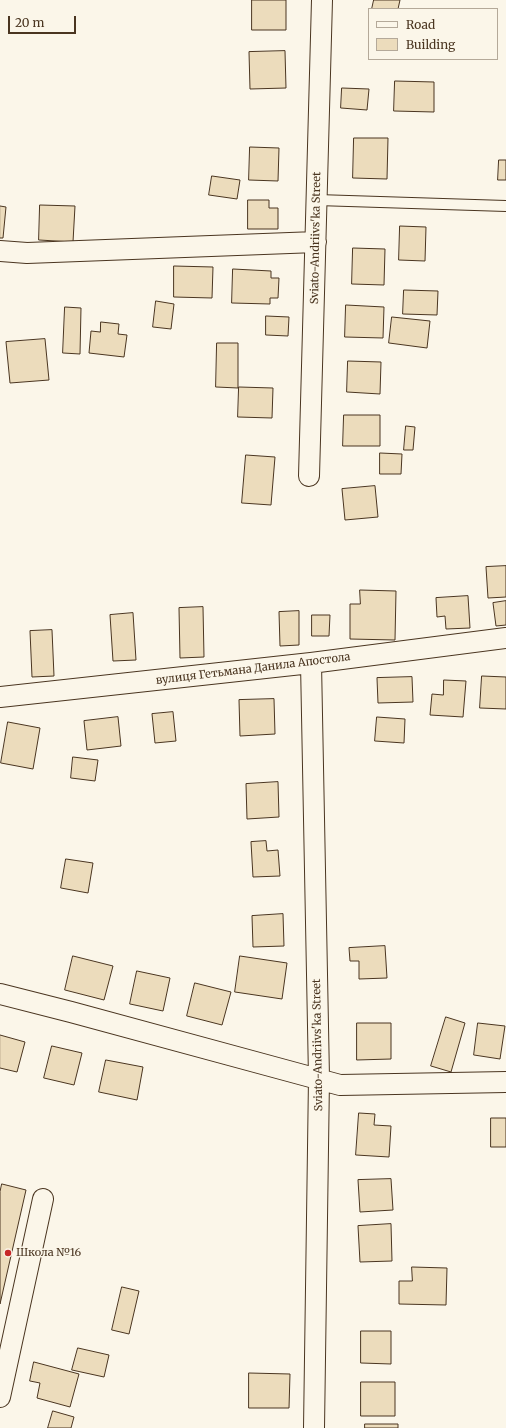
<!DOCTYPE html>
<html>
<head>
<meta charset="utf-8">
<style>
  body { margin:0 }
  #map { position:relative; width:506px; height:1428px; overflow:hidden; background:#fbf6e9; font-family:Merriweather,serif }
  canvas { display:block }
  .legend { position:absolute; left:368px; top:8px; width:130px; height:52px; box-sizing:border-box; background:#fbf6e9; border:1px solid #b4a999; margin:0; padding:5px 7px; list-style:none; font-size:12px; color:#4a3520 }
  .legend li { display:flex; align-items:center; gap:8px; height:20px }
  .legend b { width:20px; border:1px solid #b4a999 }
  .scale { position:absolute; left:8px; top:16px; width:68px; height:18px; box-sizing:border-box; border:2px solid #4a3520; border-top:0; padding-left:5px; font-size:12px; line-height:14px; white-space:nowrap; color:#4a3520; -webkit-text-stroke:3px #fbf6e9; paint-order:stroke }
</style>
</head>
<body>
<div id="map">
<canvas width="506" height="1428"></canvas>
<ul class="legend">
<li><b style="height:5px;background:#fbf6e9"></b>Road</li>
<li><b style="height:11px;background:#ecdcbc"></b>Building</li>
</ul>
<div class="scale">20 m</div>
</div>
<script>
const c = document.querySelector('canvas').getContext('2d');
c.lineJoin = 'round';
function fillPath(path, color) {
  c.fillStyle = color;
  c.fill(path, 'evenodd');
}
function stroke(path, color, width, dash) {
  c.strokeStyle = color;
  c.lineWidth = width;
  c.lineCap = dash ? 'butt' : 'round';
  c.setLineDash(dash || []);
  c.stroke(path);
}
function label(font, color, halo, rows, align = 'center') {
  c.font = font + ' Merriweather,serif';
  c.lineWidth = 3;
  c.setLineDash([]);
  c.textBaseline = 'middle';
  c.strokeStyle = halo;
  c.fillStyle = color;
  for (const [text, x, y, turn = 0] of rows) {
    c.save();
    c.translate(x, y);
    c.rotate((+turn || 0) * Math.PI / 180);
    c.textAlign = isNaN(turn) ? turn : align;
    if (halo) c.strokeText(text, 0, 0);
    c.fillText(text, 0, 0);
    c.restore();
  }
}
const building = new Path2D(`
  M252,0H286V30H252Z
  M374,0H400L398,9H372Z
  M285,51L286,88L250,89L249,52Z
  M395,81L434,82V112L394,111Z
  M342,88L369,89L367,110L341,108Z
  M354,138H388L387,179L353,178Z
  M250,147L279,148L278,181L249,180Z
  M499,160H506V180H498Z
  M212,176L240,180L237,199L209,195Z
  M248,200H269V208H278V229H248Z
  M40,205L75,206L73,242L39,240Z
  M0,206L6,207L3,238H0Z
  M400,226L426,227L425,261L399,260Z
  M353,248L385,249L384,285L352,284Z
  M174,266L213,267L212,298L174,297Z
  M233,269L271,271V278H279L278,298H270V304L232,303Z
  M404,290L438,291L437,315L403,314Z
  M156,301L174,304L171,329L153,327Z
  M346,305L384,307L383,338L345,337Z
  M65,307L81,308L80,354L63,353Z
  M266,316L289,317L288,336L266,335Z
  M392,317L430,321L427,348L389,343Z
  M101,322L119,324L118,334L127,335L124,357L89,353L91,331L100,332Z
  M45,339L49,380L10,383L6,342Z
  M217,343H238V388L216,387Z
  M348,361L381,362L380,394L347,392Z
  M239,387L273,388L272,418L238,417Z
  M344,415H380V446H343Z
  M406,426L415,427L413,450H404Z
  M380,453L402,454L401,474H380Z
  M246,455L275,457L271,505L242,503Z
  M375,486L378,517L345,520L342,489Z
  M506,566V597L488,598L486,567Z
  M360,590L396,591L395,640L350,639V604H360Z
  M468,596L470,628L446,629L445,616L437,617L436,598Z
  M506,601V625L496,626L493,603Z
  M203,607L204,657L180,658L179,608Z
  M299,611V645L280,646L279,612Z
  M133,613L136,660L113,661L110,615Z
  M312,615H330L329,636H312Z
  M52,630L54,676L32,677L30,631Z
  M482,676L506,677V709L480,708Z
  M412,677L413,702L378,703L377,678Z
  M444,680L466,681L463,717L430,715L432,694L443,695Z
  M274,699L275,734L240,736L239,700Z
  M173,712L176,741L155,743L152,714Z
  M118,717L121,746L87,750L84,721Z
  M377,717L405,719L404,743L375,741Z
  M8,722L40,728L33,769L1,763Z
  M73,757L98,760L95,781L71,778Z
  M278,782L279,817L247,819L246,784Z
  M266,841L267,851L278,850L280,876L253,877L251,842Z
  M66,859L93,863L88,893L61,888Z
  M283,914L284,946L253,947L252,916Z
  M385,946L387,978L359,979V961H350L349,948Z
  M73,956L113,966L104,1000L65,990Z
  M240,956L287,963L282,999L235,992Z
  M137,971L170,978L163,1011L130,1004Z
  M195,983L231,992L222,1025L187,1016Z
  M446,1017L465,1023L451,1072L431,1066Z
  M357,1023H391V1059L357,1060Z
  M478,1023L505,1026L500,1059L474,1055Z
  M0,1035L25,1042L17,1072L0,1068Z
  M52,1046L82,1053L74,1085L44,1078Z
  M106,1060L143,1067L137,1100L99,1092Z
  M359,1113L375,1114L374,1125L391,1126L389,1157L356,1155Z
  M491,1118H506V1147H491Z
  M391,1179L393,1210L360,1212L358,1180Z
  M2,1184L26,1190L0,1304V1192Z
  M391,1224L392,1261L360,1262L358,1226Z
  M412,1267L447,1268L446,1305L399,1304V1281H412Z
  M122,1287L139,1291L129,1334L112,1330Z
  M361,1331H391V1364L361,1363Z
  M78,1348L109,1355L104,1377L72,1370Z
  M34,1362L79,1374L70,1407L37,1398L40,1383L30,1381Z
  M249,1373L290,1374L289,1408H249Z
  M361,1382H395V1416H361Z
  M53,1411L74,1417L71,1428H48Z
  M365,1424H398V1428H365Z`);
const lane = new Path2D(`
  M317,200L506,206`);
const street = new Path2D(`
  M0,251L27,253L316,242
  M309,476L322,0
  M311,663L319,1078L314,1428
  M0,697L311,663L506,638
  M0,994L71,1012L340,1085L506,1082
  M0,1397L43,1199`);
const markers = [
  [8,1253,4,"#c62828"]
];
const streetNames = [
  ["Sviato-Andriivs'ka Street",316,238,-89],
  ["вулиця Гетьмана Данила Апостола",253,669,-7],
  ["Sviato-Andriivs'ka Street",318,1045,-91]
];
const poiNames = [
  ["Школа №16",16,1253]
];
fillPath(building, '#ecdcbc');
stroke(building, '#4a3520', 1);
stroke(lane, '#4a3520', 12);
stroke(street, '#4a3520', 22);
stroke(lane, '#fbf6e9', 10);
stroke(street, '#fbf6e9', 20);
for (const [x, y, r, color] of markers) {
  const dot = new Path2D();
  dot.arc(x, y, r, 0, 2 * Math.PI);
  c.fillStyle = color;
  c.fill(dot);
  stroke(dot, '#fbf6e9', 1.5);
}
label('11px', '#4a3520', '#fbf6e9', streetNames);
label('11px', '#4a3520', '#fbf6e9', poiNames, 'left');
</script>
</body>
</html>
